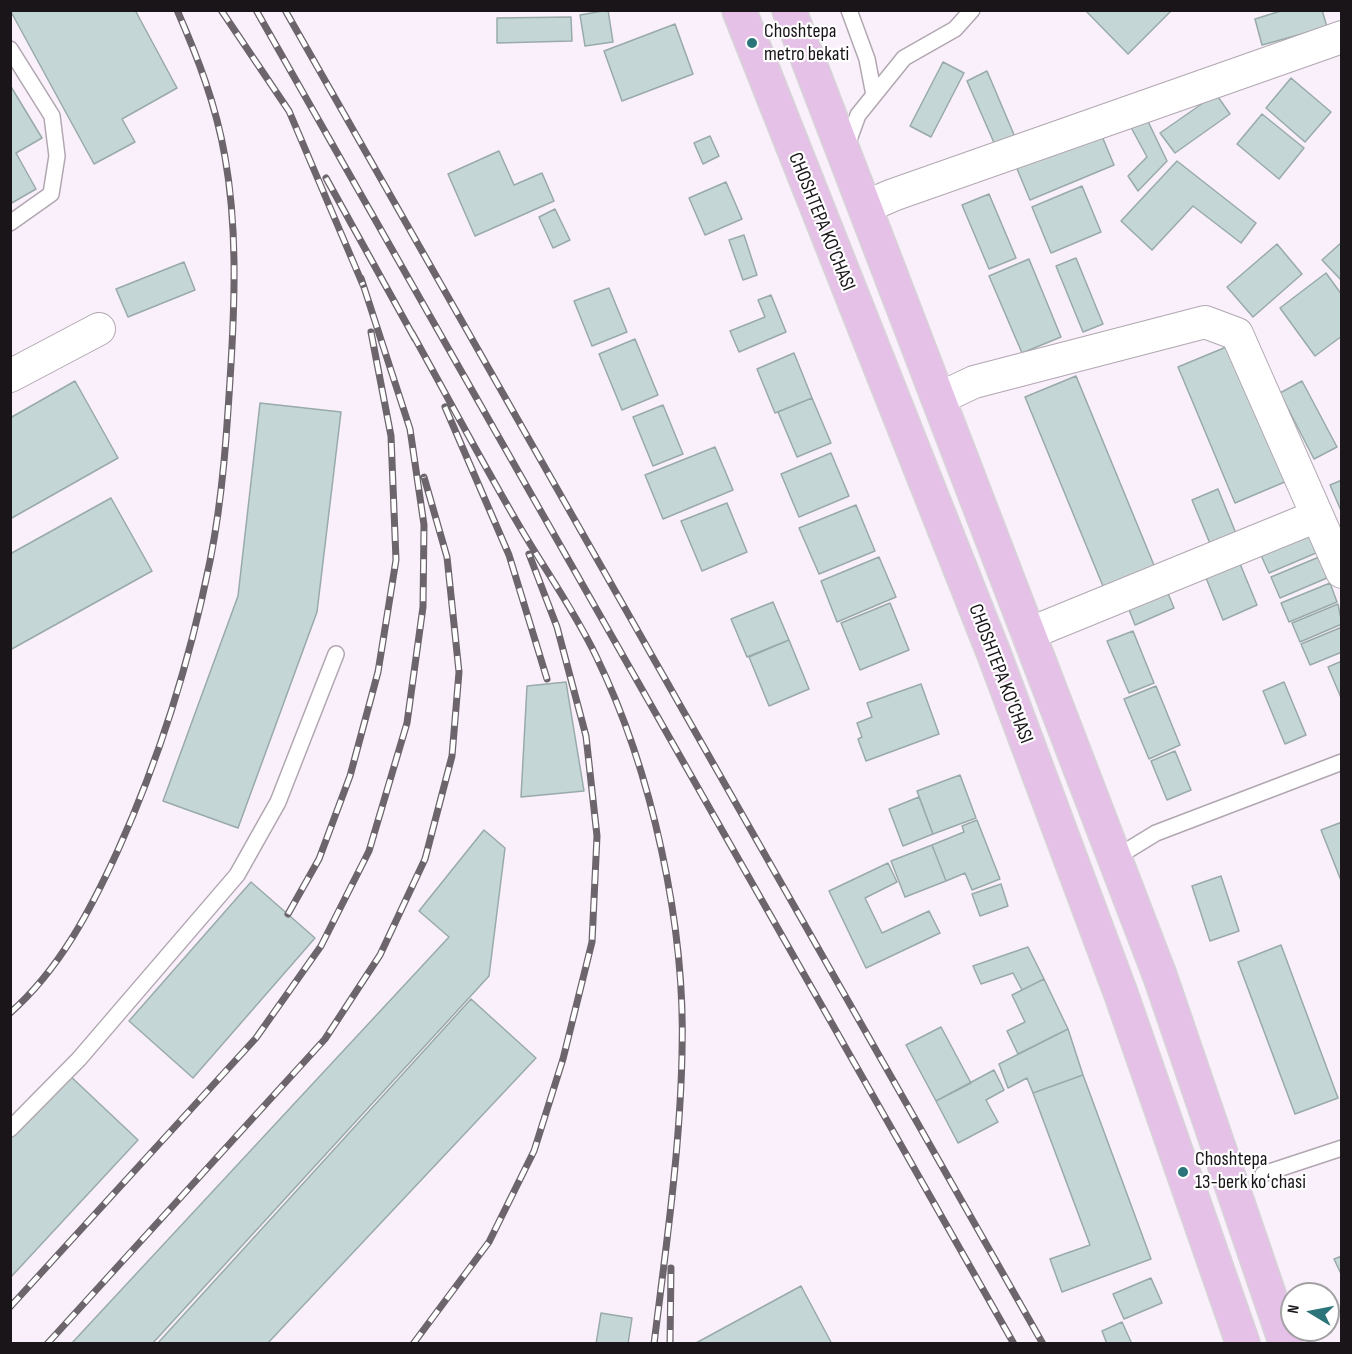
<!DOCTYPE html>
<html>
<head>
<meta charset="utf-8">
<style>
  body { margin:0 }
  #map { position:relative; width:1352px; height:1354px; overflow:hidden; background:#faf0fb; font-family:"Sofia Sans Condensed",sans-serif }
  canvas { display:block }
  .frame { position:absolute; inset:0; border:12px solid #191519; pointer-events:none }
  .north { position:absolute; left:1280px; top:1282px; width:60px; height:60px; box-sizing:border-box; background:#fff; border:2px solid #a3a1a3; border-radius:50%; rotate:280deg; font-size:16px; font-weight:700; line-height:24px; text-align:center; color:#191519 }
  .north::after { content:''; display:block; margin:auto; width:21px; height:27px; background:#2b757a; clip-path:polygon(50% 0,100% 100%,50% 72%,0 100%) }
</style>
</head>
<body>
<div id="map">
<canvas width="1352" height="1354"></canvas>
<div class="frame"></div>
<div class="north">N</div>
</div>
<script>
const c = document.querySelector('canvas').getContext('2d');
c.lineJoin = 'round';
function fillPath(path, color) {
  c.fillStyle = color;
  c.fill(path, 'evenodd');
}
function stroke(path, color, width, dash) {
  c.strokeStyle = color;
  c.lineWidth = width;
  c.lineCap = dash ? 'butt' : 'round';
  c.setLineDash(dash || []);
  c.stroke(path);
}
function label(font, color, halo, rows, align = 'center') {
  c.font = font + ' "Sofia Sans Condensed",sans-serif';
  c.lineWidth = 4.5;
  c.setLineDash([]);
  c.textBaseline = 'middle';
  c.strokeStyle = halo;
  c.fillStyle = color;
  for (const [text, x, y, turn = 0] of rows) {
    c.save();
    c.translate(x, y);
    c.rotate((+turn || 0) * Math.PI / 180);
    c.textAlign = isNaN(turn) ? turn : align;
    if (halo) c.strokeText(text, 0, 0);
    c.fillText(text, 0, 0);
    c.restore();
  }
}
const building = new Path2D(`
  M10,10H135L177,88L122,119L135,142L94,164Z
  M608,10L613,42L585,46L580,15Z
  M1085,10H1172L1128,54Z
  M1284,10H1322L1327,27L1262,45L1255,19Z
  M571,17L572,41L497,43V18Z
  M675,24L693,74L622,101L604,51Z
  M943,62L964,73L931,137L910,126Z
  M987,71L1015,137L995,145L967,81Z
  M1291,78L1331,112L1305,142L1266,108Z
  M10,85L42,138L16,153L36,189L10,204Z
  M1216,94L1230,114L1175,153L1160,133Z
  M1144,113L1167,161L1138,191L1128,176L1147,157L1127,120Z
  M1262,114L1304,148L1279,179L1237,144Z
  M1099,129L1114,165L1030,200L1015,164Z
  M710,136L719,156L703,164L694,143Z
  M499,151L514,185L542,173L554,201L475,236L448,174Z
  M1177,161L1256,223L1241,243L1193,206L1152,250L1121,221Z
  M726,182L742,219L705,235L689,198Z
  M1082,186L1101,232L1051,253L1032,207Z
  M989,194L1016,258L989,269L962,205Z
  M555,209L570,240L553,248L539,217Z
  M744,235L757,275L743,280L729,240Z
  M1342,242V279L1341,280L1322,260Z
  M1277,244L1302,274L1253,317L1227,287Z
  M1076,258L1103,324L1083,332L1056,266Z
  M1029,259L1061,337L1022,353L989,276Z
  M184,262L195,290L128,317L116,289Z
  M1326,273L1342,295V336L1315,356L1280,308Z
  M609,288L627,332L592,346L574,301Z
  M771,295L786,332L739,352L730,331L765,317L758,300Z
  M635,339L658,395L622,410L599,354Z
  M1231,345L1287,481L1235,503L1178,367Z
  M794,353L812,398L775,413L757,369Z
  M1076,376L1156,570L1105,591L1025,397Z
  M75,381L118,458L10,519V418Z
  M1302,381L1337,447L1314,459L1280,393Z
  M812,398L831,443L797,457L778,412Z
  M260,403L341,412L317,612L238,828L163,801L238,596Z
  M663,405L683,454L653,466L633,417Z
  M715,447L733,490L663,519L645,475Z
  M831,453L849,496L799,517L781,474Z
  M1342,480V513L1330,485Z
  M1218,489L1237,536L1211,546L1192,500Z
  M111,498L152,571L10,650V554Z
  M727,503L747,552L702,571L681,521Z
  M856,505L875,551L819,574L799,528Z
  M1308,533L1316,553L1269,573L1260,553Z
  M1236,554L1257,605L1223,620L1202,568Z
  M879,557L896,597L837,622L821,581Z
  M1319,557L1327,578L1280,598L1271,577Z
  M1330,583L1337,602L1289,622L1281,603Z
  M1165,586L1174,608L1135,625L1126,602Z
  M773,602L789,640L747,657L731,619Z
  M890,603L909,650L860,670L841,623Z
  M1338,604L1342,624L1300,642L1292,623Z
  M1342,627V652L1310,665L1301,644Z
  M1133,631L1154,683L1129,693L1107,641Z
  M789,640L809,689L769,706L749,657Z
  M1342,661V700L1328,667Z
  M566,682L584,791L521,797L527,686Z
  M1284,682L1306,735L1285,744L1263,691Z
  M921,684L939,734L866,761L858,739L862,737L857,723L872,717L867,703Z
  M1156,686L1180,745L1149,759L1124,699Z
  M1175,751L1191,790L1167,800L1151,761Z
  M960,775L976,818L933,834L917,791Z
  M919,797L933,834L903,846L889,809Z
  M977,820L1000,879L972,890L965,873L946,881L932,845L964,832L962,826Z
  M1342,822V883L1321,830Z
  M484,830L505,848L489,976L152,1344H71L449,937L419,911Z
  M932,845L946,881L905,897L891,861Z
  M888,863L897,882L865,898L882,933L929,911L940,933L866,968L829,891Z
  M1221,876L1239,931L1210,941L1192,886Z
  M251,882L315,938L193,1078L129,1021Z
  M1001,884L1008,906L980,916L972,894Z
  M1281,945L1338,1098L1295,1114L1238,962Z
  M1028,947L1044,979L1022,990L1013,973L981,984L973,966Z
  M1044,979L1068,1029L1018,1054L1007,1031L1025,1022L1012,995Z
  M471,999L536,1058L267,1344H157Z
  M941,1027L971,1083L936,1101L906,1045Z
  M1068,1029L1083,1075L1033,1093L1027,1078L1008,1088L999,1064Z
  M994,1070L1004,1090L986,1100L998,1122L958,1143L936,1101Z
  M67,1073L138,1140L10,1278V1135Z
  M1083,1075L1151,1259L1062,1292L1050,1259L1090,1245L1033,1093Z
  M1342,1256V1276L1334,1259Z
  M1151,1278L1162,1303L1124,1319L1113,1294Z
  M801,1286L832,1344H697L696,1343Z
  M601,1313L632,1318L628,1344H596Z
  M1122,1322L1132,1344H1107L1102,1331Z`);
const lane = new Path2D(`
  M849,10L867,59L874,95
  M10,49L52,116L57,156L51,194L10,223
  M846,148L858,115L904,58L955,29L972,10
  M1115,858L1156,833L1342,762
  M10,1129L79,1059L237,875L278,802L336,654
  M1263,1174L1342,1148`);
const street = new Path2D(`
  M865,207L893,195L1342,37
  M10,376L99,329
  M938,399L974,382L1205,322L1237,334L1342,572
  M1028,634L1317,516`);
const primary = new Path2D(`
  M739,10L994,654L1121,994L1243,1344
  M789,10L1160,976L1286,1344`);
const rail = new Path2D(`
  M221,10L289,111L363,285
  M256,10L1014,1344
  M285,10L1043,1344
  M326,178L415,339
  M412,333C447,396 481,460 517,522C543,567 574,610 596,656C652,771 686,926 682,1054C680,1151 666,1247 654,1344
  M445,407L509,555L547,679
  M288,914L319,859L350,776L378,672L396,560L391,436L371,332
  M10,1013C60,969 91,909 118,850C160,757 190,660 210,561C223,496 227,430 231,364C235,296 237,225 225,157C216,105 198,58 177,10
  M10,1307L256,1038L321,946L369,851L407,723L423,607L424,525L410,429L361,278
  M47,1344L325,1039L380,955L425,859L452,756L459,672L447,557L424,477
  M413,1344L489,1242L534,1151L563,1059L592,942L597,836L586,736L557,627L529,554
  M670,1344L671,1268`);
const markers = [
  [752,43,6,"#2b757a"],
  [1183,1172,6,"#2b757a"]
];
const poiNames = [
  ["Choshtepa",764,32],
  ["metro bekati",764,55],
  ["Choshtepa",1195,1160],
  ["13-berk koʻchasi",1195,1183]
];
const streetNames = [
  ["CHOSHTEPA KO'CHASI",821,222,68],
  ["CHOSHTEPA KO'CHASI",1000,674,69]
];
fillPath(building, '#c5d6d7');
stroke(building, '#99aaab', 1.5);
stroke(lane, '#b1a7b1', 18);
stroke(street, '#b1a7b1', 34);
stroke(primary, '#d6d5d6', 36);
stroke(lane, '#fff', 15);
stroke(street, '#fff', 32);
stroke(primary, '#e5c1e7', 33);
stroke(rail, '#6c656c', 7);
stroke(rail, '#fff', 4.5, [14]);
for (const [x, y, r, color] of markers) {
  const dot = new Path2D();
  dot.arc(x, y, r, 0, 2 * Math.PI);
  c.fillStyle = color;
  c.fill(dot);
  stroke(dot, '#fff', 2);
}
label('20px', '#191519', '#fff', poiNames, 'left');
label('20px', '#191519', '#fff', streetNames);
</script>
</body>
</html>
